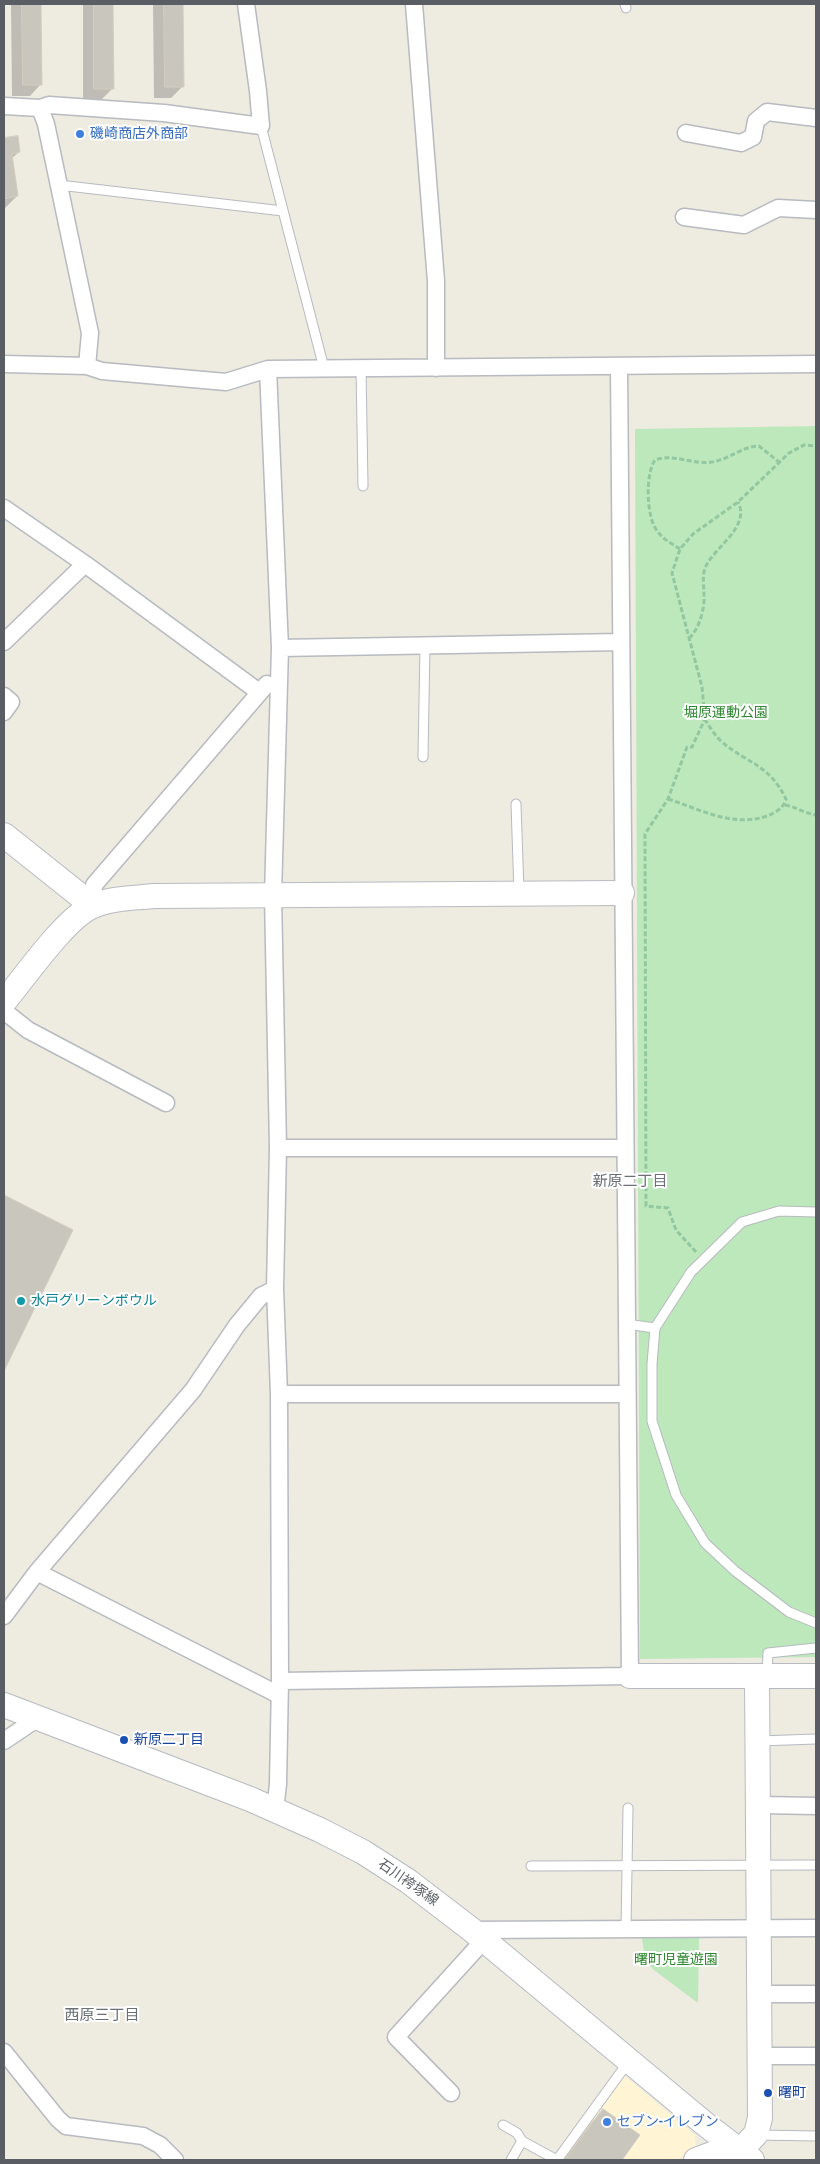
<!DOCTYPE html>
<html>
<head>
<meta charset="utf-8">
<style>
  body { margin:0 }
  #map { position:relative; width:820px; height:2164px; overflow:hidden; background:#eeebe1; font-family:"Archivo Narrow",sans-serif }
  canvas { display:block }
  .frame { position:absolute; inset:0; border:5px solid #5a5e64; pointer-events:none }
</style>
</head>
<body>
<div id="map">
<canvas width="820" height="2164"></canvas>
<div class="frame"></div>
</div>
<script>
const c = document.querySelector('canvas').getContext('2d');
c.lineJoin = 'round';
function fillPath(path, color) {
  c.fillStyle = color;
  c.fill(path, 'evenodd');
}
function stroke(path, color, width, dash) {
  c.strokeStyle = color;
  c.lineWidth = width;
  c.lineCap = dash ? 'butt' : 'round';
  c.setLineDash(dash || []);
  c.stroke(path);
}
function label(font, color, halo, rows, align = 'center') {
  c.font = font + ' "Archivo Narrow","Noto Sans JP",sans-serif';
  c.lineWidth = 4;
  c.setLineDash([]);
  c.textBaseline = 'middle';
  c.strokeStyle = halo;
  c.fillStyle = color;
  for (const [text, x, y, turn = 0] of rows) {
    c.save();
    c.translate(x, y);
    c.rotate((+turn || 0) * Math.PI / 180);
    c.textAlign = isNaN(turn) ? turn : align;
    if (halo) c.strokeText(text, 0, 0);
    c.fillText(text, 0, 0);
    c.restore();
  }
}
const commercial = new Path2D(`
  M625,2076L695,2135L696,2150L677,2160H568L565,2158Z`);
const green = new Path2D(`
  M816,426V1657L640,1659L635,429Z
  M642,1938H699L698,2003L654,1970L645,1960Z`);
const shadow = new Path2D(`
  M11,4H40L41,84L30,96H12Z
  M83,4H112V89L101,100H83Z
  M153,4H182V87L171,98H154Z
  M17,137L19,152L11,159L17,196L4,209V139Z
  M4,1196L71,1231L4,1368Z
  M603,2110L638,2136L620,2160H564L592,2122Z`);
const building = new Path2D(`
  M22,4H41L42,85H23Z
  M94,4H113L114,89H94Z
  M164,4H183L184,87H165Z
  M18,136L20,152L12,154L18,196L4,199V138Z
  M4,1195L73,1230L4,1371Z
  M603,2109L640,2135L622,2160H566Z`);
const path = new Path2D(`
  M680,549C672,544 663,539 658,532C646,519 645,474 655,460C673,453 693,465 712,462C731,459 740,447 759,446L779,462
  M689,638C699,630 705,608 704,595C704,586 702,577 705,568C714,547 751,527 738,502
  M668,799C700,809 732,828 767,816C775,813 784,808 786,799C769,764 748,764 722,742C715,736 710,727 705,720
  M785,805C796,807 804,813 816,815
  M696,1252L676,1230L668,1208L646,1206L645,834L668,799L687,747H692L705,719L702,687L672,573L680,549L693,534L738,502L789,453L804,445L816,446`);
const lane = new Path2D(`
  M625,4L626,8
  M261,126L324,368
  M59,185L283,211
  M361,368L363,486
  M423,757L425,645
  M516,804L519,892
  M816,1212L779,1211L742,1222L691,1272L655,1328L652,1364V1421L676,1495L705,1543L735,1571L789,1612L816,1623
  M626,1324L655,1328
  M767,1675L768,1653L816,1648
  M759,1741L816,1739
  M531,1866L816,1865
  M626,1929L628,1808
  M503,2125L517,2133L522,2141L557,2160L629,2061
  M757,2135L816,2136
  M511,2160L522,2141`);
const street = new Path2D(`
  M414,4L436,281V368
  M4,106L40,108L49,105L164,113L261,126L258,91L246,4
  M40,108L46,124L90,333L87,366
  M686,133L741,143L753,137L756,121L767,112L816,118
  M684,217L744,225L778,208L816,210
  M4,364L87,366L102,371L226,382L268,369L816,364
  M268,369L280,648L273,895L278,1148L275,1289L279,1394L280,1681L278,1784L275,1810
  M4,508L85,564
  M4,642L85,564L259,692
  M280,648L621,642
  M4,696L11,702L4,712
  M93,906L94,885L267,684
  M4,1011L28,1030L166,1103
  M278,1148H625
  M279,1394H626
  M37,1572L279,1695
  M4,1616L37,1572L193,1390L237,1325L261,1296L275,1289
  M280,1681L630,1676L619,367
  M4,1741L38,1718
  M759,1805L816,1806
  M472,1930L816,1928
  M759,1994H816
  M4,2052L58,2119L66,2126L143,2136L160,2145L175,2160
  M761,2056H816
  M451,2093L396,2037L484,1940`);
const secondary = new Path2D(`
  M4,835L93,906
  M4,1002C24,978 66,917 93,906C112,898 135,898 154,896L622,893
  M630,1676H816
  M4,1705L250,1799L320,1830L363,1852L408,1881L472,1930L705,2124L752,2160
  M696,2160L720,2151H740L756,2134L760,2118L757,1676`);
const markers = [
  [80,134,5,"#3f7fe0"],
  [21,1301,5,"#0f9aa8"],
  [124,1740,5,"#1a4fb4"],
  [768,2093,5,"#1a4fb4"],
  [607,2122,5,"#3f7fe0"]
];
const shopNames = [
  ["磯崎商店外商部",90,134],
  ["セブン-イレブン",617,2122]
];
const parkNames = [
  ["堀原運動公園",726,713],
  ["曙町児童遊園",676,1960]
];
const cultureNames = [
  ["水戸グリーンボウル",31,1301]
];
const transitNames = [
  ["新原二丁目",134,1740],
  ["曙町",778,2093]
];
const streetNames = [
  ["石川袴塚線",408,1883,35]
];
const neighbourhoodNames = [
  ["新原二丁目",630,1182],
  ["西原三丁目",102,2016]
];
fillPath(commercial, '#fff5d5');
fillPath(green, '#bce8bb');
fillPath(shadow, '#0003');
fillPath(building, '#c9c6be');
stroke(building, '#d3cdbf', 1);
stroke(lane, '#b7babf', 11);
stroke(street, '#b7babf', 19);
stroke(secondary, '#b7bbc1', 26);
stroke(path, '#92c7a0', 3, [5, 2.5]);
stroke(lane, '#fff', 9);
stroke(street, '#fff', 16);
stroke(secondary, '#fff', 24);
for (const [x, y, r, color] of markers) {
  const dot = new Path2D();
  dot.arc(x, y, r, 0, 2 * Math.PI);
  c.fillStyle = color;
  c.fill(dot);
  stroke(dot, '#fff', 2);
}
label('14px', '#366cbe', '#fff', shopNames, 'left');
label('14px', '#2e8730', '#fff', parkNames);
label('14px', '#0d838f', '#fff', cultureNames, 'left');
label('14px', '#164399', '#fff', transitNames, 'left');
label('14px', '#5a5e64', '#fff', streetNames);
label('15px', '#6b7076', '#fff', neighbourhoodNames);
</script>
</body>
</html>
